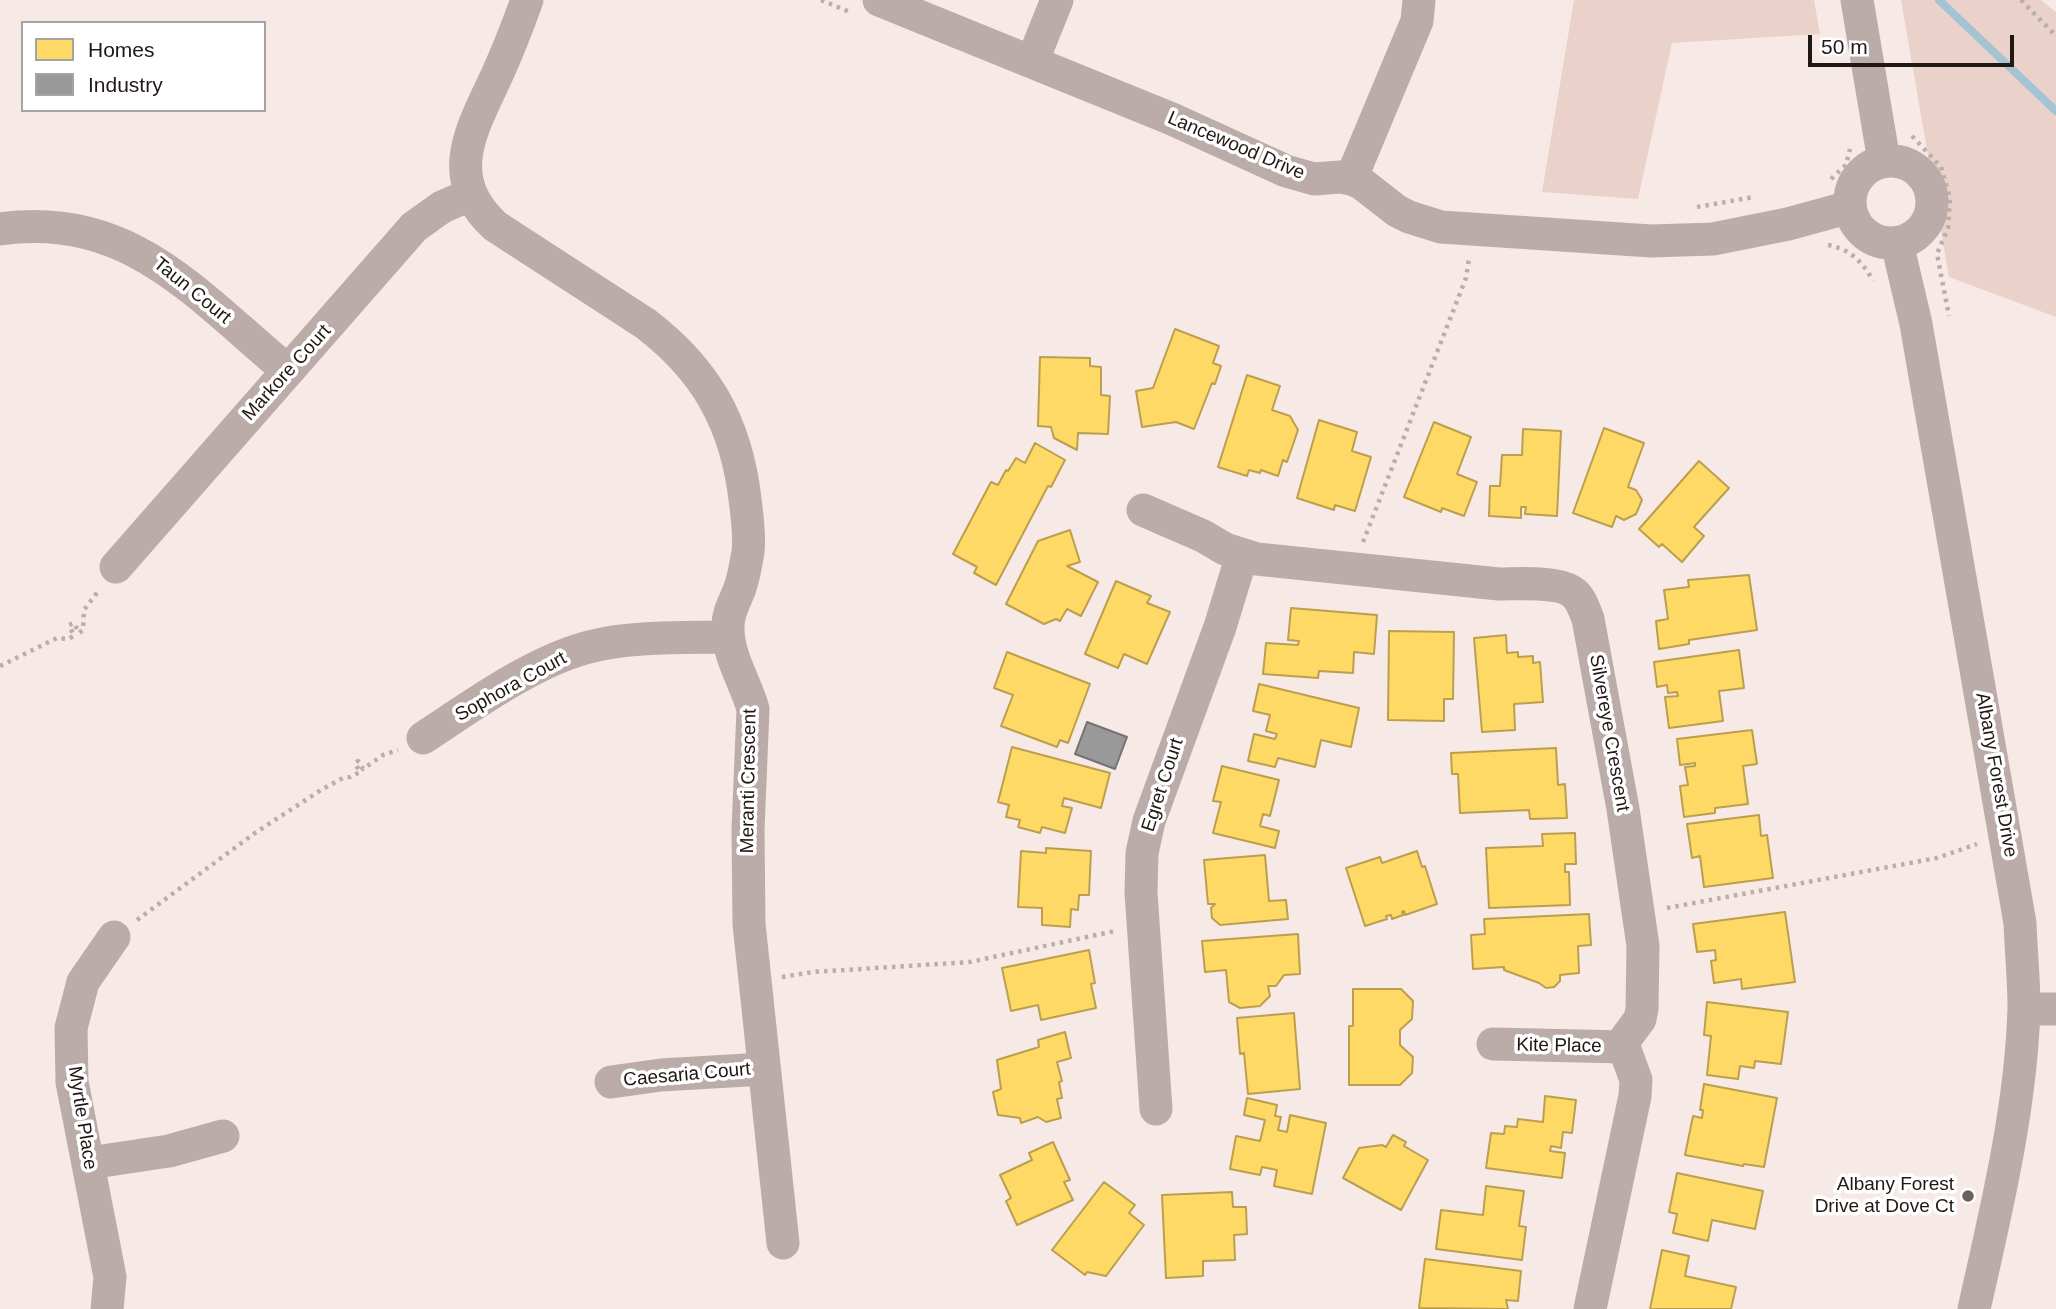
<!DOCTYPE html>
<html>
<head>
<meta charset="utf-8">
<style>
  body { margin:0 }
  #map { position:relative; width:2056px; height:1309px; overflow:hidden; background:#f7eae6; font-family:Helvetica,sans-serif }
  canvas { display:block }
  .legend { position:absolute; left:21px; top:21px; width:245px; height:91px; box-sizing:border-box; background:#fff; border:2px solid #a6a3a1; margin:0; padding:9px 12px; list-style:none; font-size:21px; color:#201815 }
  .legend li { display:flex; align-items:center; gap:14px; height:35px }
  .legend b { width:35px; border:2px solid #a6a3a1 }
  .scale { position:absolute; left:1808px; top:35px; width:206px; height:32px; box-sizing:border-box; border:4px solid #201815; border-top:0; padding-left:9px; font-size:21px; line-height:24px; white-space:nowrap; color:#201815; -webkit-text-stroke:5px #fff; paint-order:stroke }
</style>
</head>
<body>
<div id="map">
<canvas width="2056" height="1309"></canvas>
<ul class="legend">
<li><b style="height:19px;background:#ffd966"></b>Homes</li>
<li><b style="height:19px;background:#999"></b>Industry</li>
</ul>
<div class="scale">50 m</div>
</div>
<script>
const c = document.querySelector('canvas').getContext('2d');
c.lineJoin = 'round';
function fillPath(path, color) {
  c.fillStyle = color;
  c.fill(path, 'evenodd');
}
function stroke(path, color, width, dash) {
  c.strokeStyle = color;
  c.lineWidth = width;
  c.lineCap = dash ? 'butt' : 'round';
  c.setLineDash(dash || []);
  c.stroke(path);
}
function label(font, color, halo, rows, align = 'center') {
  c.font = font + ' Helvetica,sans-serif';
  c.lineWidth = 7;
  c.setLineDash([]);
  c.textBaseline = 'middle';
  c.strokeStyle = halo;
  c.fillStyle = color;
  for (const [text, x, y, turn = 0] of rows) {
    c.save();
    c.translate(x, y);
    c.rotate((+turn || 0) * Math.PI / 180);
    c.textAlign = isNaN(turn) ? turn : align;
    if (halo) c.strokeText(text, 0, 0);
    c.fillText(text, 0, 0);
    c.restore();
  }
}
const green = new Path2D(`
  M1574,0H1814L1820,34L1672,43L1638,199L1542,192Z
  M1901,0H2041L2056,12V317L1949,277Z`);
const homes = new Path2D(`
  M1175,329L1219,346L1213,363L1221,366L1215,384L1212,383L1194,429L1176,422L1142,427L1136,391L1153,388Z
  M1040,357L1090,358V366L1101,367V395L1110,396L1108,434L1078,433L1077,450L1054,438L1051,427L1038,426Z
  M1247,375L1280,386L1272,410L1290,416L1298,430L1287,462L1283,460L1278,476L1261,470L1260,473L1249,470L1247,476L1218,467Z
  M1319,420L1357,432L1352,451L1371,457L1355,511L1335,505L1334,510L1297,498Z
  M1434,422L1471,437L1457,474L1477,482L1464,516L1442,508L1441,512L1404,497Z
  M1604,428L1644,443L1628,487L1636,490L1642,500L1636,514L1624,520L1616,516L1612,527L1573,513Z
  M1523,429L1561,431L1557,516L1525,514L1526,507H1521V518L1489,516L1490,486H1500L1502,455H1522Z
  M1035,443L1065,460L1051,487L1048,486L996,585L974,573L977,567L953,554L991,482L998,485L1006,470L1008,471L1016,458L1025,463Z
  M1699,461L1729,488L1694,527L1704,536L1682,562L1662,544L1659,547L1639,529Z
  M1070,530L1080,562L1067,566L1098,582L1081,616L1067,609L1060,621L1056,619L1044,624L1006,604L1038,541Z
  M1749,575L1757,630L1689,640V644L1659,649L1656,621L1668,619L1664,590L1689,587L1688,580Z
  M1116,581L1151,596L1147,603L1170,612L1147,664L1124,654L1118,668L1085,654Z
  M1291,608L1377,615L1374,654L1354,652L1353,673L1319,671L1318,678L1263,674L1266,643L1298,645L1299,641L1288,640Z
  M1389,631L1454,632L1453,699H1444V721L1388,720Z
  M1506,635L1507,653L1518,652V657L1533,656V663L1540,662L1543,702L1514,704L1515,730L1482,732L1474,638Z
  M1739,650L1744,688L1719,691L1723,721L1669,728L1665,697L1678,696L1677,692L1668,693L1667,685L1657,687L1654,662Z
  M1007,652L1090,684L1068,743L1060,740L1057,747L1001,726L1013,695L994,688Z
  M1259,684L1359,708L1351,747L1321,740L1315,767L1278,758L1275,767L1248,761L1254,734L1275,739L1277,734L1266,731L1270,715L1253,711Z
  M1752,730L1757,764L1743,766L1748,804L1715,808V813L1684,817L1680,786L1688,785L1685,767L1695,766V763L1680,765L1677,739Z
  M1012,747L1110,773L1101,808L1064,798L1062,806L1072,808L1065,833L1042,827L1040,833L1018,827L1020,820L1006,817L1009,805L998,802Z
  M1556,748L1558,785L1565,784L1567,818L1530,819L1529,810L1460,813L1458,774H1452L1451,753Z
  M1222,766L1279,780L1270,816L1263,814L1260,826L1279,831L1275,848L1213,833L1221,802L1213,801Z
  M1759,815L1761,836L1767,835L1773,878L1704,887L1700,856L1692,858L1687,824Z
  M1575,833L1576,864H1565V872H1569L1570,905L1489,908L1486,848L1543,846L1542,834Z
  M1046,848L1091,851L1089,895H1079L1078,910L1071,909L1070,927L1042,925V908L1018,907L1021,851L1046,853Z
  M1417,851L1422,867L1425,866L1437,904L1405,915L1404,911L1402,912L1403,915L1392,919L1391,915L1386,916L1387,919L1365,926L1346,868L1380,857L1382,863Z
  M1265,855L1269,901L1286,900L1288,919L1220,925L1212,918L1211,908L1215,904H1208L1204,860Z
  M1785,912L1795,982L1742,989L1741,979L1714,983L1711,961L1716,960L1715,950L1697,952L1693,924Z
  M1589,914L1591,945L1578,946L1579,973L1560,975V981L1554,987L1546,988L1539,983L1504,970V967L1473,969L1471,935L1485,934L1484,919Z
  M1298,934L1300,974L1284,975L1276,986H1268L1270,996L1260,1006L1240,1008L1229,1002L1226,970L1205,972L1202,941Z
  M1089,950L1095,983L1091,984L1096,1008L1041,1020L1038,1005L1011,1011L1002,968Z
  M1353,989H1401L1413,1001L1412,1019L1400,1030V1045L1413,1057L1412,1073L1400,1085H1349V1026H1353Z
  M1707,1002L1788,1012L1781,1064L1755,1061L1754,1068L1740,1066L1738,1079L1707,1075L1711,1036L1704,1035Z
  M1294,1013L1300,1089L1248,1094L1244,1053L1240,1054L1237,1018Z
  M1065,1032L1071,1058L1057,1062L1062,1081L1059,1082L1062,1098L1057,1099L1061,1118L1046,1122L1038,1117L1021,1123L1020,1118L998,1115L993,1092L1001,1089L997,1060L1039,1047L1038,1040Z
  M1704,1084L1777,1098L1764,1167L1744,1164L1743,1166L1685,1155L1693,1116L1702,1118L1703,1110H1700Z
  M1545,1096L1576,1100L1572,1133L1563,1132L1561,1148L1551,1146L1550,1151L1565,1153L1562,1178L1486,1168L1491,1133L1504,1134L1505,1126L1517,1127L1518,1119L1543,1122Z
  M1247,1098L1277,1105L1275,1116L1281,1117L1278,1130L1287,1132L1290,1115L1326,1123L1312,1194L1274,1186L1277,1170L1262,1167L1260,1175L1230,1169L1236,1136L1260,1141L1265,1120L1244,1115Z
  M1393,1135L1406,1142L1404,1146L1428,1160L1401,1210L1343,1178L1359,1148L1382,1145L1386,1147Z
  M1053,1142L1070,1180L1064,1182L1073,1200L1017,1225L1006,1201L1011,1198L1000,1175L1032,1160L1029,1153Z
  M1677,1173L1763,1191L1755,1229L1712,1220L1708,1241L1673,1233L1677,1214L1669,1212Z
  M1104,1182L1135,1205L1129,1213L1144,1225L1106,1276L1087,1272L1085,1275L1052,1250Z
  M1486,1186L1524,1191L1519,1226L1526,1227L1522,1260L1436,1249L1441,1210L1483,1215Z
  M1232,1192L1233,1207H1246L1247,1234L1234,1235L1235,1260L1203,1261V1276L1166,1278L1162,1195Z
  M1662,1250L1689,1256L1685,1276L1736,1287L1731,1309H1650Z
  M1425,1259L1521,1271L1518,1301L1506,1300L1508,1309L1419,1308Z`);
const industry = new Path2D(`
  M1087,722L1127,737L1115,769L1075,754Z`);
const stream = new Path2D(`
  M1939,0L2056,111`);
const path = new Path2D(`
  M821,0L852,13
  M2021,0L2056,36
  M1912,136L1941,167L1950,198L1948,228L1937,254L1949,316
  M1831,179L1846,165L1850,149
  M1697,207L1754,197
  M1828,245C1850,249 1863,262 1873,281
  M1363,542L1466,278L1469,258
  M0,666L57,638L68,639L74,636L69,625L74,623L79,633L83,630L84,610L99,590
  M1667,908L1937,858L1977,844
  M137,920L255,833L321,790L343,778L350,777L360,772L355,763L358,761L363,769L383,755L398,750
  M782,977L813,972L970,962L1115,931`);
const minor = new Path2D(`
  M527,0C518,25 508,51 497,75C472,129 442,177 495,226L646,324C706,370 736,423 745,499C747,516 750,534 748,552C746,564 744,576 740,588C735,602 727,613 728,628C728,657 745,681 753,709L748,830L749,924L783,1243
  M879,0L1172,119L1286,171L1314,179L1341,177L1351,179L1361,183L1397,211L1409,217L1441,227L1651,241L1713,239L1788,224L1850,207
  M1857,0L1884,161
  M1032,62L1057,0
  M1850 202a41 41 0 1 1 82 0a41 41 0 1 1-82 0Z
  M1351,179L1417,21L1419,0
  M0,229C130,210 198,297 288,371
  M1897,243L1916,324L2020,923C2021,951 2024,980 2024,1008C2021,1109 1996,1211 1974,1309
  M1143,510L1203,536L1225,549L1257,559L1499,584C1517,584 1556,581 1571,591C1581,597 1584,609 1588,619L1623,809L1643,946L1642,1009L1640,1019L1626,1038L1624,1047L1636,1080L1635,1096L1590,1309
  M116,567L414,227L442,207L470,195
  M423,738C472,706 536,659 593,646C636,636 684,638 728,637
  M2024,1009H2056
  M1493,1044L1624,1047
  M611,1082L661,1075L764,1069
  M1156,1109L1141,893L1142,853L1149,821L1220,627L1242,555
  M89,1163L169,1151L223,1136
  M107,1309L110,1277L72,1082L71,1028L83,982L114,937`);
const markers = [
  [1968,1196,7,"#6b625e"]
];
const streetNames = [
  ["Lancewood Drive",1236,146,23],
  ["Taun Court",192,291,39],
  ["Markore Court",287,373,-48],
  ["Sophora Court",511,687,-29],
  ["Silvereye Crescent",1609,733,80],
  ["Albany Forest Drive",1996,775,80],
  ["Meranti Crescent",749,781,-89],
  ["Egret Court",1163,785,-72],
  ["Kite Place",1559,1046,1],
  ["Caesaria Court",687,1075,-5],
  ["Myrtle Place",82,1118,81]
];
const poiNames = [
  ["Albany Forest",1954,1185],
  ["Drive at Dove Ct",1954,1207]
];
fillPath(green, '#ead2ca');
fillPath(homes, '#ffd966');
stroke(homes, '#bc9f4e', 2);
fillPath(industry, '#999');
stroke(industry, '#757271', 2);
stroke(stream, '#a4c4d4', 8);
stroke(path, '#baaeaa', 4.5, [3.5, 5]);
stroke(minor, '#bbaca9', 33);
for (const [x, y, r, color] of markers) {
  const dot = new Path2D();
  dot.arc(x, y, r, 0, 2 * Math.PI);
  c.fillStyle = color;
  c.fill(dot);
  stroke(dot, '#fff', 2.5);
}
label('19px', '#201815', '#fff', streetNames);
label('19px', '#201815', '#fff', poiNames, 'right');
</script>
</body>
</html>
